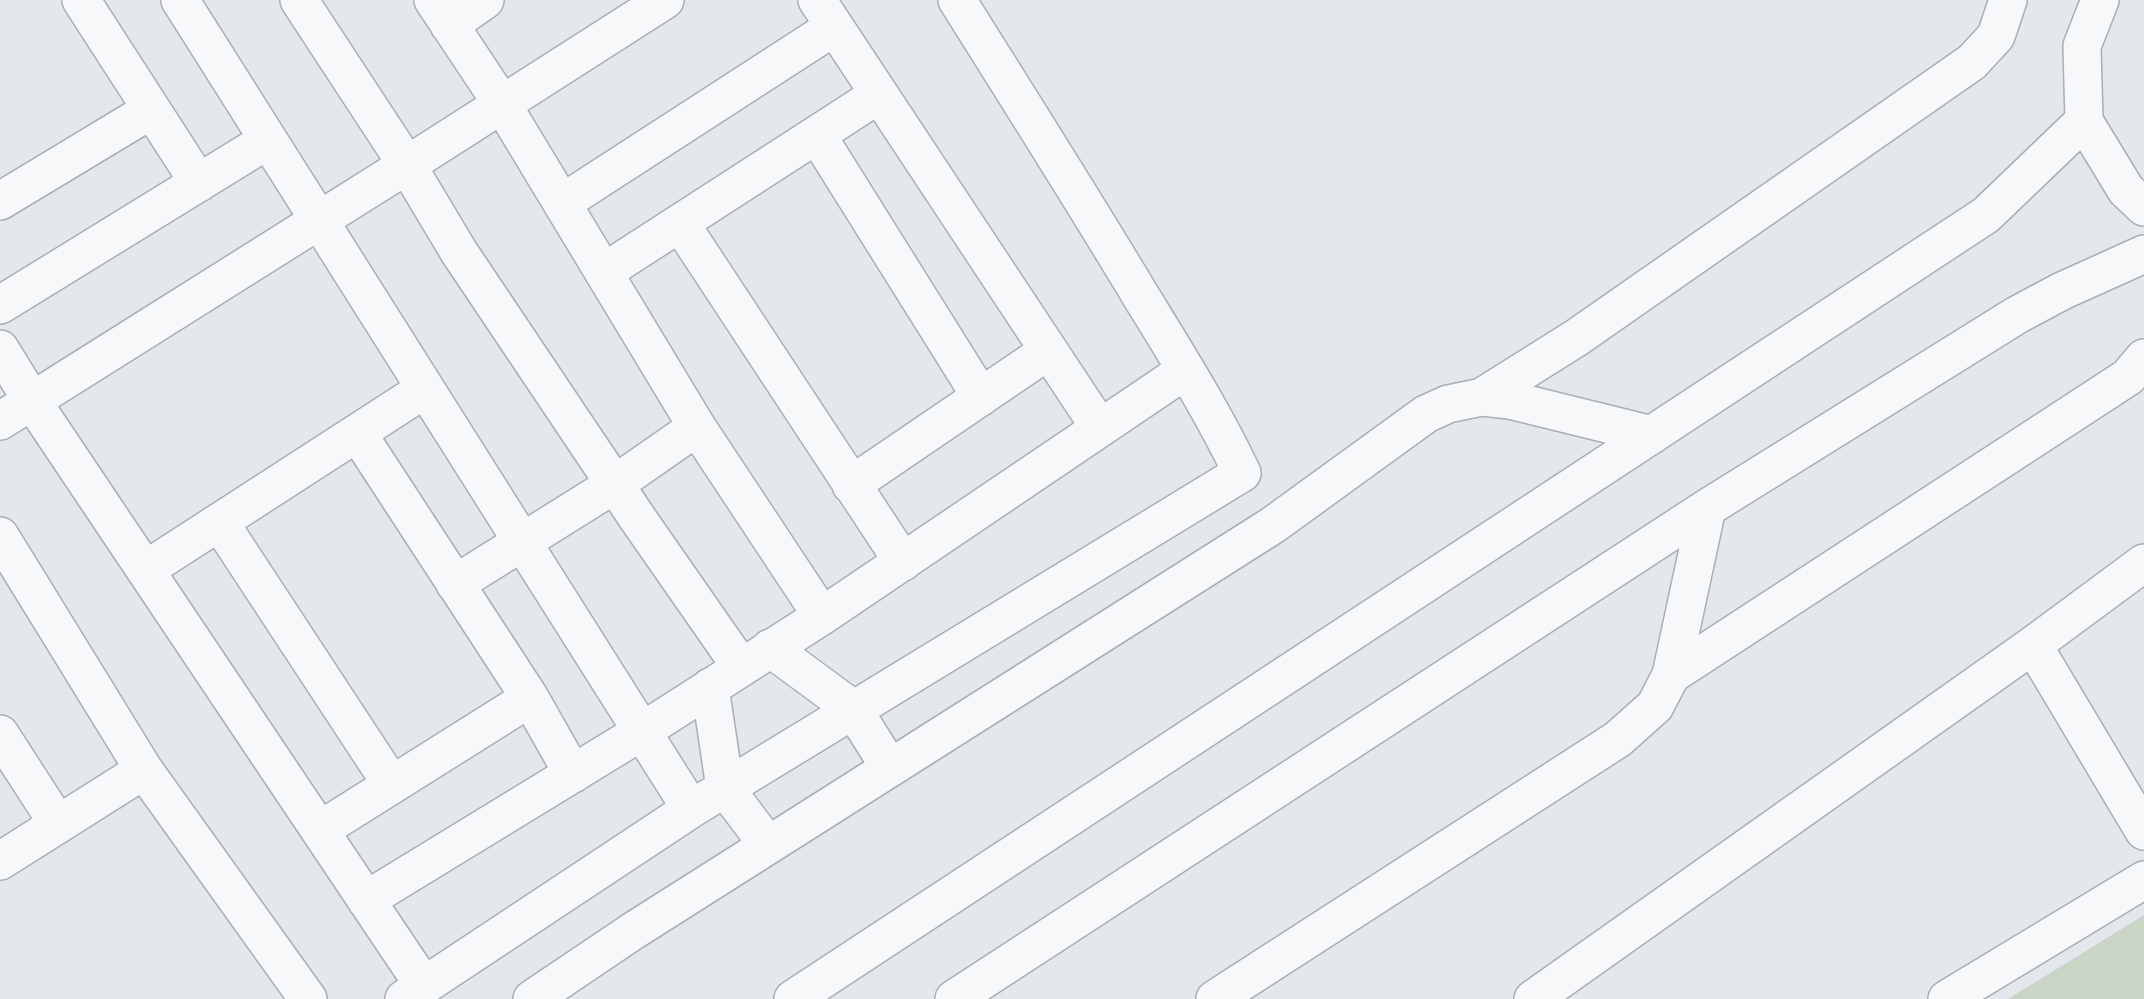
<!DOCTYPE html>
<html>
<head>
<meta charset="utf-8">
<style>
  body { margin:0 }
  canvas { display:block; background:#e4e7ec }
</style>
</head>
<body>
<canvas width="2144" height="999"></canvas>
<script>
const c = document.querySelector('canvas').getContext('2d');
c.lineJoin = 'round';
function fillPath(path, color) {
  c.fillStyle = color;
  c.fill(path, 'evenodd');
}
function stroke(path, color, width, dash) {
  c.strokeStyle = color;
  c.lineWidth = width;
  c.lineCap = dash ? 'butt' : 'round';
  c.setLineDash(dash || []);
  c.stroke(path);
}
const green = new Path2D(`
  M2144,915V999H2008Z`);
const minor = new Path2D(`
  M81,0L199,183
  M180,0L691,809
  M299,0L407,165L459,252L638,519L741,667
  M433,0L502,104L697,427L822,616
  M817,0L1100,428
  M2100,0L2082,46L2084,121L2126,190L2144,207
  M449,25L485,0
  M817,135L981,397
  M0,201L151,110
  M562,203L834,27
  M680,223L903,562
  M604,272L878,95
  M0,305L268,140
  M0,349L32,401L424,986
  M1482,397L1576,338L1972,62L1996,36L2008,0
  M0,421L407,165L665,0
  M358,434L530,698L573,774
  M851,485L1048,351
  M220,523L392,785
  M0,536L144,770L308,999
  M145,570L425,389
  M455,584L615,484L697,427
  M2033,645L2144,831
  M770,648L853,709L890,768
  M1671,675L2128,377L2144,358
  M710,687L725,788L768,845
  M0,734L58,824
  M320,830L530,698
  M0,861L144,770
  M366,900L641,732L822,616L1186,370
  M404,999L691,809L1242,473C1213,412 1177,355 1142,298C1082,198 1019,99 957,0
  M532,999L633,931L1273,525L1426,414L1448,404L1482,397L1510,400L1652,435
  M793,999L1986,215L2084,121
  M954,999L1707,508L2017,315L2062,291L2144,254
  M1215,999L1618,739L1655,706L1671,675L1707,508
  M1533,999L2033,645L2144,563
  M1947,999L2144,880`);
fillPath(green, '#c9d6c5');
stroke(minor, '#a9aeb7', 40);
stroke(minor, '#f7f8fa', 37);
</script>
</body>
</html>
